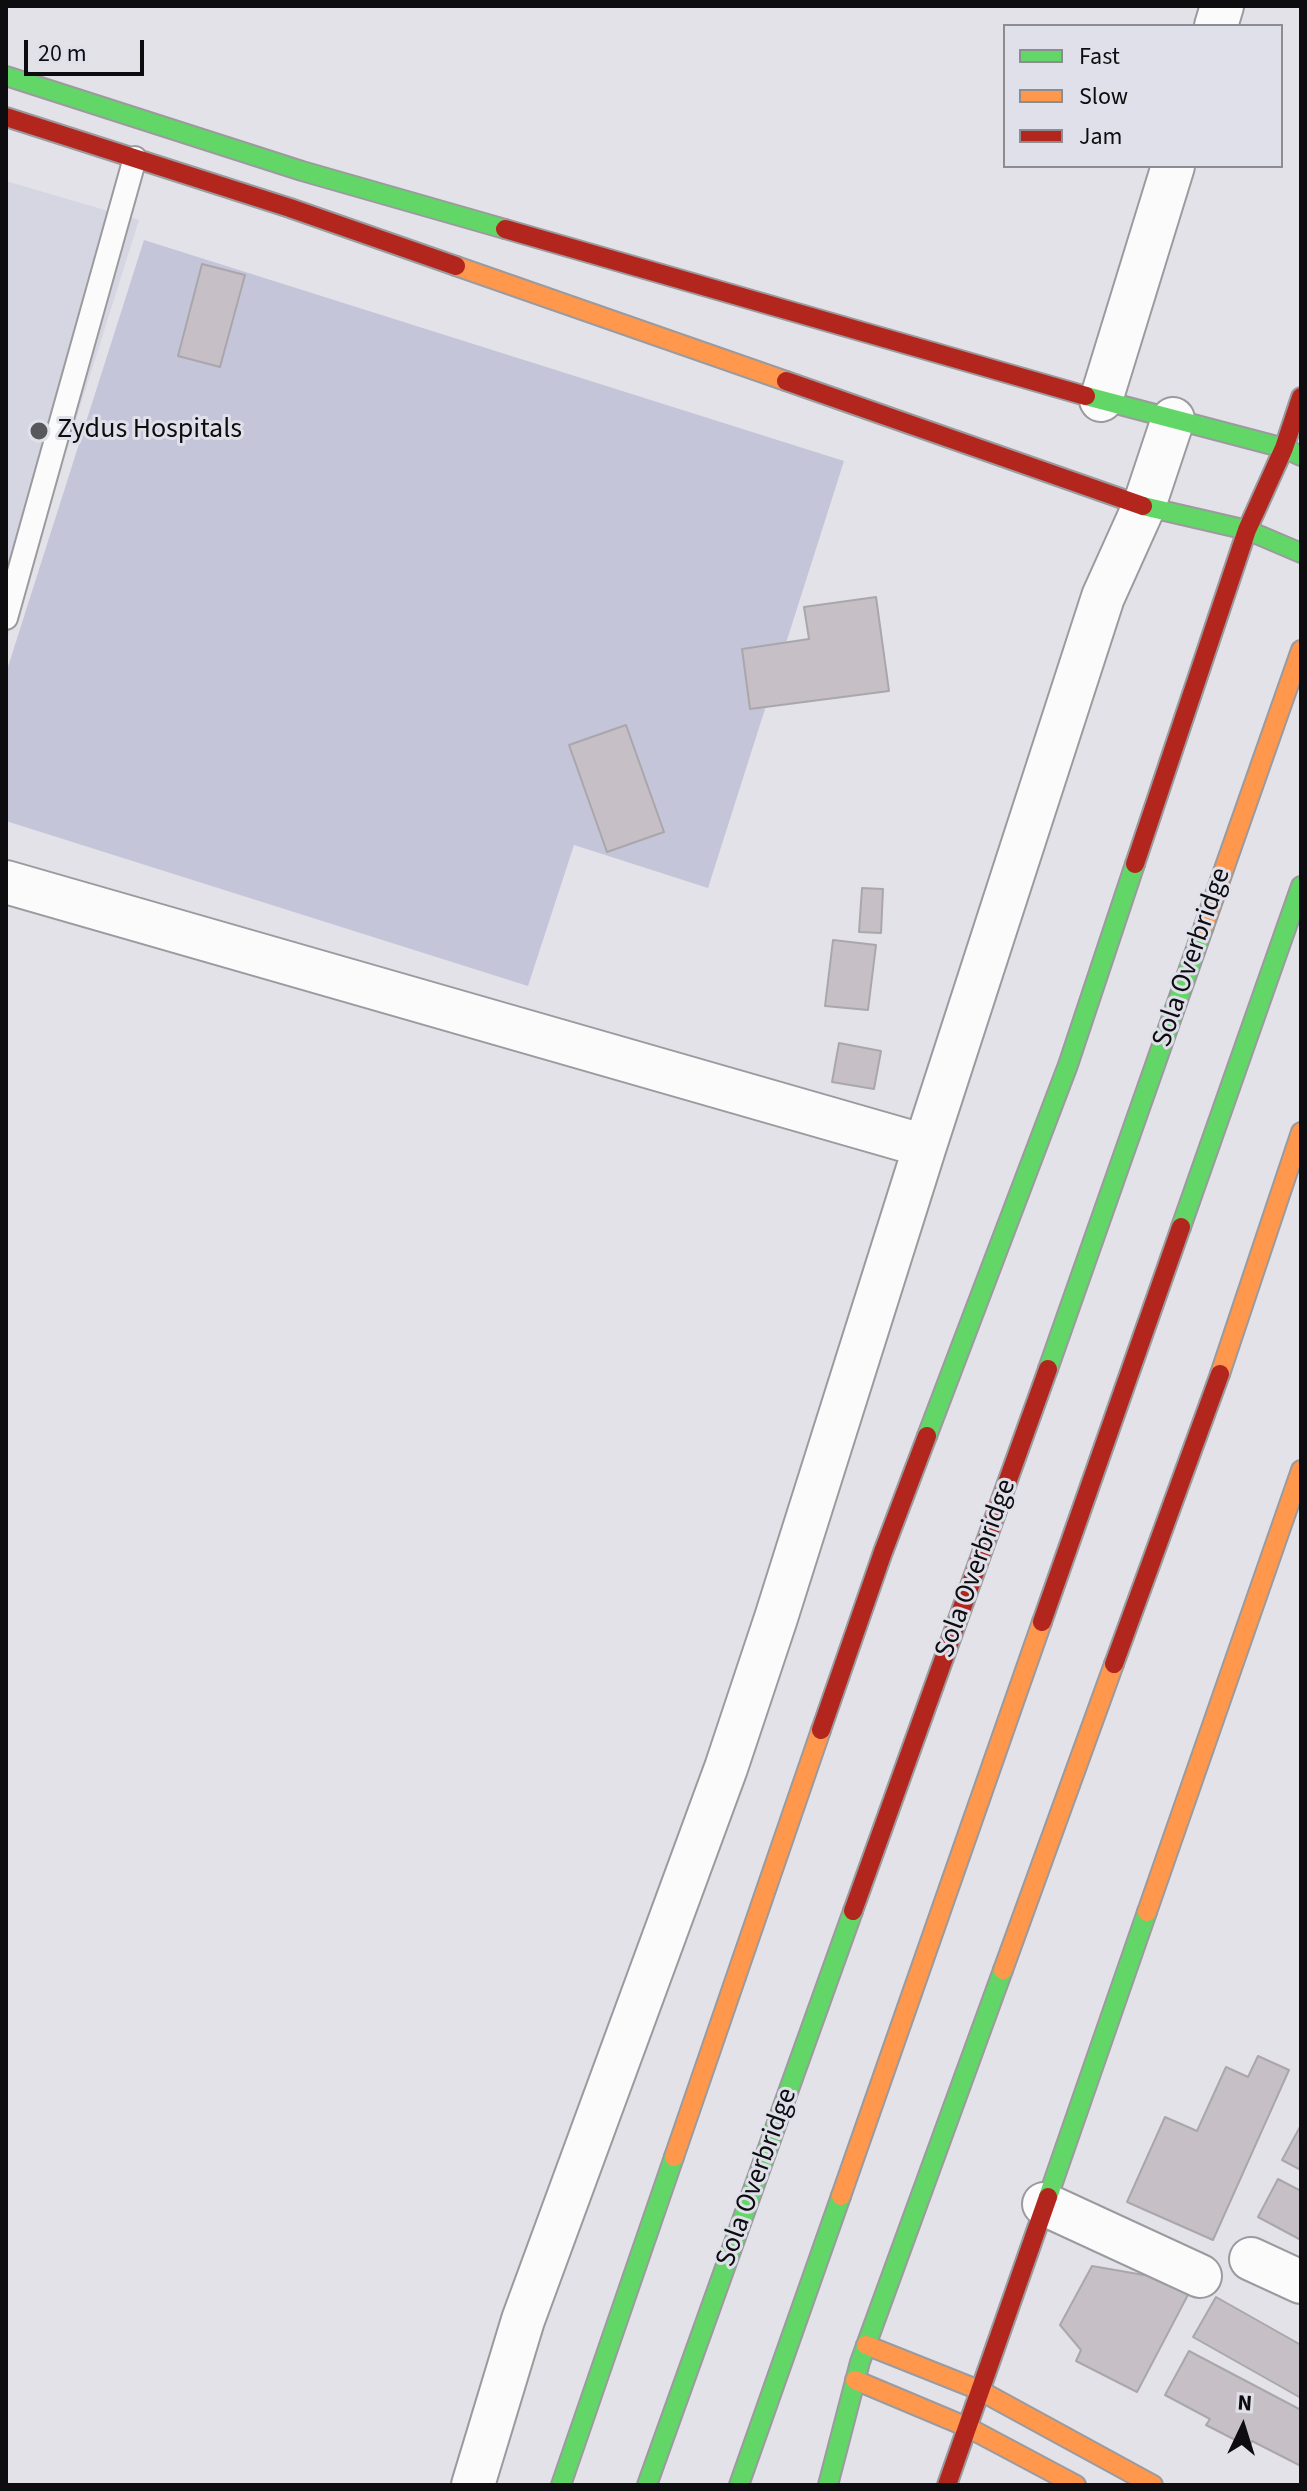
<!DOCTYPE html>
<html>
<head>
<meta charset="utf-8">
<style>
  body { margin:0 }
  #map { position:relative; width:1307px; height:2491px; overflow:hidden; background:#e2e2e8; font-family:"Source Sans 3",sans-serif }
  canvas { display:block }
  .frame { position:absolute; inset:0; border:8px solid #0d0d10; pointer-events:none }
  .legend { position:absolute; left:1003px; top:24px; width:280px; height:144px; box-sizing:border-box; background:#e0e0ea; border:2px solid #8c8c93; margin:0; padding:10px 14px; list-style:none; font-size:24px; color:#0d0d10 }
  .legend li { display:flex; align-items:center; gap:16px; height:40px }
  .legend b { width:40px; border:2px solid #8c8c93 }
  .north { position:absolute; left:1203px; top:2387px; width:80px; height:80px; -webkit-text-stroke:6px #e0e0ea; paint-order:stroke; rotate:4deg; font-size:22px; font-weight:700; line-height:32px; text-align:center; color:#0d0d10 }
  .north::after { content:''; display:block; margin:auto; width:28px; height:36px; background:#0d0d10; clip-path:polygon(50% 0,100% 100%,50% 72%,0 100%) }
  .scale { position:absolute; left:24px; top:40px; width:120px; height:36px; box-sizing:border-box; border:4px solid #0d0d10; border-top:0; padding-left:10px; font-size:24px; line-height:28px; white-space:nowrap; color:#0d0d10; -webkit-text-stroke:6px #e0e0ea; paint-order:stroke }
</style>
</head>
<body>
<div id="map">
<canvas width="1307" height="2491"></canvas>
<div class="frame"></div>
<ul class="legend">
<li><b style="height:10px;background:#63d668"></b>Fast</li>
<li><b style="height:10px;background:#ff974d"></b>Slow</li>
<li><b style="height:10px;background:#b3261e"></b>Jam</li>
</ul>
<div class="north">N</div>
<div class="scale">20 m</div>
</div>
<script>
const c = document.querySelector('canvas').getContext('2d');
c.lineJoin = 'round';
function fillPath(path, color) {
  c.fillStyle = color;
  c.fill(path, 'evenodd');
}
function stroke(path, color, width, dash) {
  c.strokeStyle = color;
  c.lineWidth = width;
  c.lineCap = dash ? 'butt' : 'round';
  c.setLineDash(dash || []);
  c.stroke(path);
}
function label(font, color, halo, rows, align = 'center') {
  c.font = font + ' "Source Sans 3",sans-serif';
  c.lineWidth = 6;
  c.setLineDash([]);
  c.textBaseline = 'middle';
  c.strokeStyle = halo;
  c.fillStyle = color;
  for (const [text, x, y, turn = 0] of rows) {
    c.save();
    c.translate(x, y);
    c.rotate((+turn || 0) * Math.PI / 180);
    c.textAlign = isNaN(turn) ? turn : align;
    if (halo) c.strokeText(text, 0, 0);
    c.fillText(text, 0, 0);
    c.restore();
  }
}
const built = new Path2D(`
  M6,181L139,220L6,642Z`);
const green = new Path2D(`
  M144,240L844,461L708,888L574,845L528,986L6,821V673Z`);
const building = new Path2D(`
  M202,264L245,275L220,367L178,356Z
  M876,597L889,691L750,709L742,649L809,639L804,607Z
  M626,725L664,832L607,852L569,745Z
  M862,888L883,889L881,933L859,932Z
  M833,940L876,945L868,1010L825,1006Z
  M839,1043L881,1051L874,1089L832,1082Z
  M1258,2056L1289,2070L1213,2240L1127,2202L1165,2117L1197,2131L1226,2067L1248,2077Z
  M1301,2125V2170L1282,2160Z
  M1278,2179L1301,2191V2240L1258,2217Z
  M1092,2266L1144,2275L1148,2269L1190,2291L1137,2392L1076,2361L1081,2350L1060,2325Z
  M1216,2297L1301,2345V2398L1193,2337Z
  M1189,2351L1301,2410V2466L1252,2441L1249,2447L1206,2425L1210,2419L1165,2395Z`);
const lane = new Path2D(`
  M6,618L135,158`);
const street = new Path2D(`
  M1216,26L1222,6
  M1101,400L1173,166
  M6,882L925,1146
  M1044,2204L1200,2276
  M1251,2259L1301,2282
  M473,2485L523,2320L726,1768L776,1618L925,1146L1103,597L1144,506L1173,419`);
const fast = new Path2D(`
  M6,76L302,171L505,229
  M1086,396L1284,448L1301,456
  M1143,506L1247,530L1301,553
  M1181,1227L1301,886
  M1048,1369L1204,926
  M927,1436L1068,1065L1135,864
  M1048,2197L1147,1912
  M561,2485L674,2157
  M647,2485L853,1911
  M739,2485L841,2196
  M828,2485L860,2362L1003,1970`);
const slow = new Path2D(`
  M456,266L786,381
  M1204,926L1301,650
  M1220,1374L1301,1132
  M1147,1912L1301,1470
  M1003,1970L1114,1664
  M674,2157L821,1730
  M841,2196L1042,1622
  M866,2345L979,2390L1153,2485
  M855,2380L967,2427L1076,2485`);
const jam = new Path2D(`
  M6,117L290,208L456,266
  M505,229L1086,396
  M786,381L1143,506
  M1135,864L1247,530L1284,448L1301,397
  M1042,1622L1181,1227
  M1114,1664L1220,1374
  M821,1730L883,1552L927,1436
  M853,1911L1048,1369
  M947,2485L1048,2197`);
const markers = [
  [39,431,10,"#58585c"]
];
const poiNames = [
  ["Zydus Hospitals",57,431]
];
const streetNames = [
  ["Sola Overbridge",1193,958,-71],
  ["Sola Overbridge",977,1569,-70],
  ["Sola Overbridge",758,2178,-70]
];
fillPath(built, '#d6d6e2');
fillPath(green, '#c5c5da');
fillPath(building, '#c6bfc6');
stroke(building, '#a9a7ab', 2);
stroke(lane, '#9b9b9f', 26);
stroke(street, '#9b9b9f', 46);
stroke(fast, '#9b9b9f', 22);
stroke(slow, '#9b9b9f', 22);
stroke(jam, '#9b9b9f', 22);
stroke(lane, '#fbfbfc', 22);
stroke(street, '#fbfbfc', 42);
stroke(fast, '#63d668', 18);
stroke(slow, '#ff974d', 18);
stroke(jam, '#b3261e', 18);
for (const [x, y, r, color] of markers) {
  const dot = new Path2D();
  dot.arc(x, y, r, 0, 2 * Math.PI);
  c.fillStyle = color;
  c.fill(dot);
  stroke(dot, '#e0e0ea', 3);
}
label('28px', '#0d0d10', '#e0e0ea', poiNames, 'left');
label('28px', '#0d0d10', '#e0e0ea', streetNames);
</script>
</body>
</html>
